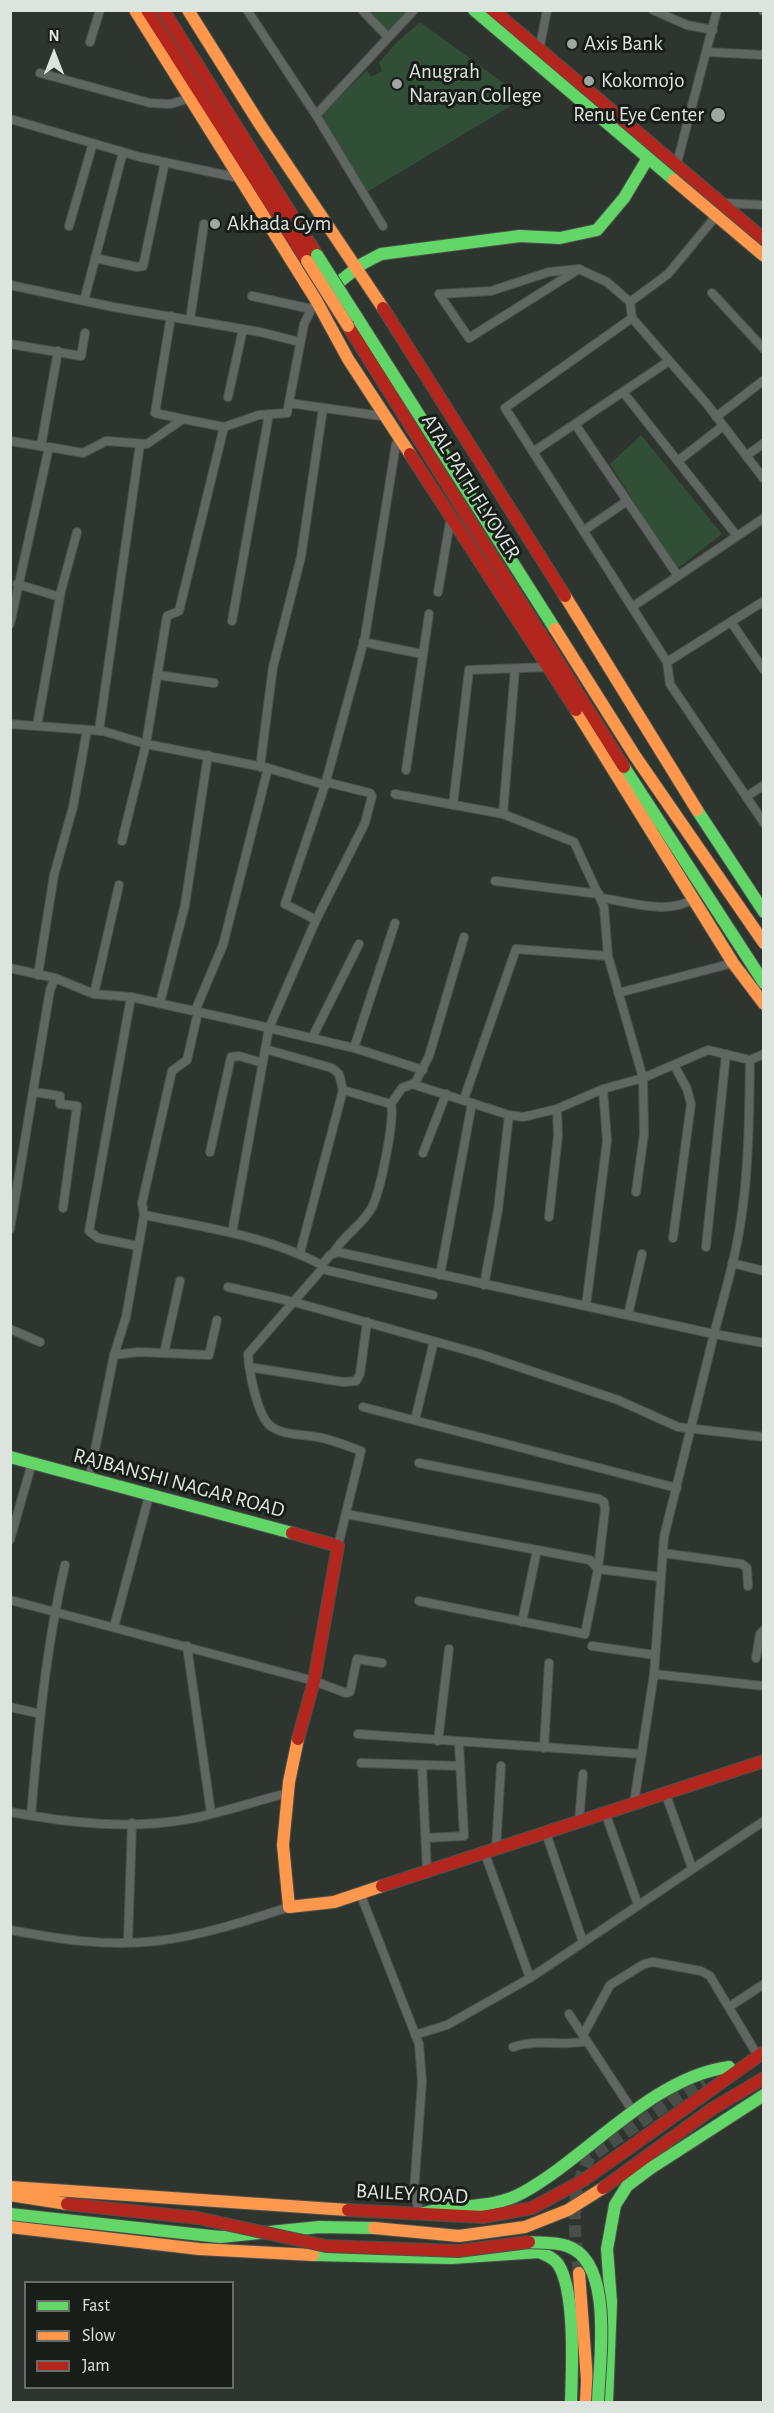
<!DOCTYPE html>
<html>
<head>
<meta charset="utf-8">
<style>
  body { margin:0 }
  #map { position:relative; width:774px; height:2413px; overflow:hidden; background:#2e352f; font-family:"Alegreya Sans",sans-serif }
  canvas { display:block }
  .frame { position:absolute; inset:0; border:12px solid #dce4dd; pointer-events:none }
  .legend { position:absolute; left:24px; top:2281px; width:210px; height:108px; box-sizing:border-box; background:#181d19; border:2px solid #666d67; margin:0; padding:8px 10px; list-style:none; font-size:18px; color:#dce4dd }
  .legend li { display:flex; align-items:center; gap:12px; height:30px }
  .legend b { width:30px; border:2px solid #666d67 }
  .north { position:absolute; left:24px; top:24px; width:60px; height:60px; -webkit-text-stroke:4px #181d19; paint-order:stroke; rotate:0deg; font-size:16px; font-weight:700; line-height:24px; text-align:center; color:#dce4dd }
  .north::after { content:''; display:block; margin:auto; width:21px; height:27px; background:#dce4dd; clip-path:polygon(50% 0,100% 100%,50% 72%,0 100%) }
</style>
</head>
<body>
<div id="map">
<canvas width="774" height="2413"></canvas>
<div class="frame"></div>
<ul class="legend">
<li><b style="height:8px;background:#63d668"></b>Fast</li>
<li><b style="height:8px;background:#ff974d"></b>Slow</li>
<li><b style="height:8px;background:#b3261e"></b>Jam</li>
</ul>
<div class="north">N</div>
</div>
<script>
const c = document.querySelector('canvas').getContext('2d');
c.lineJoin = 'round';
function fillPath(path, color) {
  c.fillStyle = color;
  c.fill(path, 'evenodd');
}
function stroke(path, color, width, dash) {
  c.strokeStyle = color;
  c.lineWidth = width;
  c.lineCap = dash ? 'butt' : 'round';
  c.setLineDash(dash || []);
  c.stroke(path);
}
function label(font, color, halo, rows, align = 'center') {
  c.font = font + ' "Alegreya Sans",sans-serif';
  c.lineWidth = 6;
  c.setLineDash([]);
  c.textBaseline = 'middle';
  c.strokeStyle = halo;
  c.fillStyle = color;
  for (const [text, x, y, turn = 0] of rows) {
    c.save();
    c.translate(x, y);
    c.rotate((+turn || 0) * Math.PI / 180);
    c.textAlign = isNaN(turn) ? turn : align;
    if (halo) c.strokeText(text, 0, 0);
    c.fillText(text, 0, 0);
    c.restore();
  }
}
const green = new Path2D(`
  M368,11H412L393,31H388Z
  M420,22L524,98L367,192L325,124L323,113L367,70L371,77L382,71L379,63L395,44Z
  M641,435L722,534L677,569L610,464Z`);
const secondaryTunnel = new Path2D(`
  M579,2273C575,2232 568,2193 590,2157L703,2080`);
const street = new Path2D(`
  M247,10L316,115L383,226
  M362,10L388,37
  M653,10L687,25L713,30
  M763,11V10
  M90,42L100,10
  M539,51L547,10
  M707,52L764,55
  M40,73L150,103L170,104L188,99
  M316,115L414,10
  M10,119L140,157L239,178
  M677,163L717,10
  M723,203L764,205
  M69,226L93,143
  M95,258L137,267L143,266L165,162
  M579,269L469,338L439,294L491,291L549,272L579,269L607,282L630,302L632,318L706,403L764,479
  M10,285L113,307L260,332L300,342
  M712,293L764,349
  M252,296L311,309
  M84,301L123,152
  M630,302L668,274L716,216
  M171,316L155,413L183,419
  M632,318L505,408L667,662L670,684L764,823
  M190,320L204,224
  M10,344L81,356L85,333
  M623,392L737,536
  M228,397L243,329
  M289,403L388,417
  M716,417L764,380
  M575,424L678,576
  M10,441L46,447
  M41,446L58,351
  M533,452L669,361
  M746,456L764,443
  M678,461L723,426
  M583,531L627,501
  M17,584L60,597
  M438,592L451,516
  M632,607L764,518
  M232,621L269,414
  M731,622L764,670
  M10,624L49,447L83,453L106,441L147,444L183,419L224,427L259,415L287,413L304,324L316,300
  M363,642L422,654
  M667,662L764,601
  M157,675L214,683
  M10,724L103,731L146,744L268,768L325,785
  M37,726L61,591L77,532
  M99,731L140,444
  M260,767L273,667L301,557L323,408
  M406,770L429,614
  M395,794L503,814L574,842L604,907L608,956L643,1078L644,1134L636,1192
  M746,797L764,785
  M453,805L469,670L549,667
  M503,814L515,669
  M122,841L146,744L167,616L179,611L224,427
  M495,881L599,894
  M601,898C631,902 669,916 695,898
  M316,920L365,823L372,796L370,793L326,782
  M10,968L55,978L94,994L131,997L239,1021L354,1048L423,1070
  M38,975L54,875L73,807L87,730
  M618,993L733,963
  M94,994L119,885
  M131,997L89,1231L98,1238L138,1246
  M160,1003L185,905L208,755
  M195,1011L223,945L268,768
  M312,1038L359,944
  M354,1048L395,923
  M265,1049L332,1068L339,1074L343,1090L300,1253
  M412,1084L509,1115L523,1117L557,1109L603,1089L643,1078L708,1050L750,1060L764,1054
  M343,1090L391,1104L402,1088L415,1083L429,1056L464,937
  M34,1092L60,1096V1104L77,1106L63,1208
  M464,1099L516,949L608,956
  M210,1152L231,1057L239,1056L263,1063
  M423,1153L446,1094
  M144,1215L142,1203L172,1071L187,1060L198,1012
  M549,1217L558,1135L557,1109
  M10,1229L50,990L55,978
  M232,1233L269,1028L316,920L285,904L325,785L365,637L396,444L401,438
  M673,1238L691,1104L687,1089L674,1065
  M706,1247L726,1054
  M334,1252C345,1234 361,1226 371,1209C380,1194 395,1120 391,1104
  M732,1263L764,1271
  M322,1265V1269L248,1354C249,1370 257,1418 272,1427C285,1436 306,1434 322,1438C335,1441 348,1446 361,1451L338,1546
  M322,1269L433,1295
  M440,1275L472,1103
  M484,1285L498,1210L509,1115
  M228,1287L294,1302L480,1354L618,1400L678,1427L764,1437
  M586,1306L607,1141L603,1089
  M628,1315L642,1254
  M10,1329L40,1342
  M164,1353L180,1281
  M114,1355L138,1352L209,1355L217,1320
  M249,1367L343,1382L356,1381L360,1374L367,1322
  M363,1407L677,1488
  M415,1420L434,1341
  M89,1480L114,1355L126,1317L144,1215C204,1227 267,1236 322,1265L330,1255L338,1252L714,1334C721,1307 729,1280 735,1253C749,1190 749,1124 750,1060
  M346,1514L590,1560L598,1569L661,1577
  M10,1540L32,1463
  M663,1553L742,1564L747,1568L748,1586
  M10,1600L314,1681L346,1693L350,1692L357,1659L382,1663
  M419,1601L585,1634L598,1569L605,1509L604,1502L599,1499L419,1463
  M522,1622L537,1550
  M114,1627L149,1496
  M187,1646L211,1813
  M592,1646L655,1655
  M756,1658L760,1634L764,1630
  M654,1674L764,1686
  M10,1707L40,1714
  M358,1734L641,1754
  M438,1741L449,1649
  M544,1748L549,1663
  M361,1763L460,1766
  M422,1765L427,1872
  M665,1792L692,1868
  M634,1803L654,1674L664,1537L714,1334L764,1343
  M10,1812C69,1823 131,1830 189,1819C222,1813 255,1801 288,1793
  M605,1812L638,1905
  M31,1816C38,1732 46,1647 65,1565
  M579,1821L583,1774
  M546,1833L583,1942
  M426,1838L464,1836L459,1743
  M496,1849L501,1766
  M485,1854L530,1978
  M360,1893L419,2044L422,2082L414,2191L420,2215
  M10,1930C58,1939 107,1947 156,1941C201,1936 246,1921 289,1907
  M128,1942L132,1823
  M729,2007L764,1984
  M569,2014L634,2113
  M415,2035L447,2025L530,1978L764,1821
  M583,2035L610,1985L644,1964L653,1962L701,1971L710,1976L758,2056
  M513,2047C538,2038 561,2047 587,2041`);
const fast = new Path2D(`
  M474,10L674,180
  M329,290L362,264L381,254L520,236L560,238L597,230L624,198L648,158
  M356,316L555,629
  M624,767L764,983
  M697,810L764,912
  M10,1457L292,1533
  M424,2213C457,2203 491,2210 522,2193C588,2157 652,2077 729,2067
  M10,2214L220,2237L319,2227L374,2228
  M313,2255L451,2258L539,2252C546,2255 554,2258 558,2264C576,2292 572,2368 571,2402
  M607,2402L611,2302L607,2249L615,2205L627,2186L651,2168L764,2095`);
const slow = new Path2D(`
  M135,10L316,300L348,359L410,454
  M188,10L259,123L383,308
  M674,180L764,256
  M565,596L697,810
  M555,629L635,756L764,943
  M576,710L733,963L764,1004
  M762,1001L764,1000
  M298,1739L289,1782L283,1845L289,1907L334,1902L382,1886
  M10,2187L348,2210
  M10,2195L67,2204
  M10,2227L199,2249L313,2255
  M374,2228L459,2236L525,2227L568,2210L603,2188
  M579,2273L587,2380L586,2402`);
const jam = new Path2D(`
  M147,10L307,261
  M163,10L317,255
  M493,10L764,239
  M383,308L565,596
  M348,326L624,767
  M410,454L576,710
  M292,1533L338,1546L314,1681L298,1739
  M382,1886L764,1761
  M603,2188L712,2109L764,2078
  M348,2210L483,2217L532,2208L584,2180L764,2052`);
const fastBridge = new Path2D(`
  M317,255L356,316
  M529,2242C541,2243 556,2242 567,2246C615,2262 599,2362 598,2402`);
const slowBridge = new Path2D(`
  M307,261L348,326`);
const jamBridge = new Path2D(`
  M67,2204L198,2218L326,2246L458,2251L529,2242`);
const markers = [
  [572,44,6,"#9fa7a0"],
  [589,81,6,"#9fa7a0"],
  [397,84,6,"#9fa7a0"],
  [718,115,8,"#9fa7a0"],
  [215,224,6,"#9fa7a0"]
];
const poiNames = [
  ["Axis Bank",584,44],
  ["Anugrah",409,72],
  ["Narayan College",409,96],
  ["Kokomojo",601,81],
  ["Renu Eye Center",704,115,"right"],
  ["Akhada Gym",227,224]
];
const streetNames = [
  ["ATAL PATH FLYOVER",471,487,58],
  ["RAJBANSHI NAGAR ROAD",179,1483,15],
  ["BAILEY ROAD",412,2194,3]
];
fillPath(green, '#314e37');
stroke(secondaryTunnel, '#484f49', 12, [12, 6]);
stroke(street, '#4a514b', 10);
stroke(fast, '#4a514b', 14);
stroke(slow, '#4a514b', 14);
stroke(jam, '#4a514b', 14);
stroke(street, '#606662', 8);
stroke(fast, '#63d668', 12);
stroke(slow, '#ff974d', 12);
stroke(jam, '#b3261e', 12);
stroke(fastBridge, '#4a514b', 14, []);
stroke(slowBridge, '#4a514b', 14, []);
stroke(jamBridge, '#4a514b', 14, []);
stroke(fastBridge, '#63d668', 12);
stroke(slowBridge, '#ff974d', 12);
stroke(jamBridge, '#b3261e', 12);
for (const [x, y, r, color] of markers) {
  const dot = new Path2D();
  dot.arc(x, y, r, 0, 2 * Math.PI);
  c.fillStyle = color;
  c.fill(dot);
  stroke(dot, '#181d19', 2);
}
label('21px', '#dce4dd', '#181d19', poiNames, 'left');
label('21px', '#dce4dd', '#181d19', streetNames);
</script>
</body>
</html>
